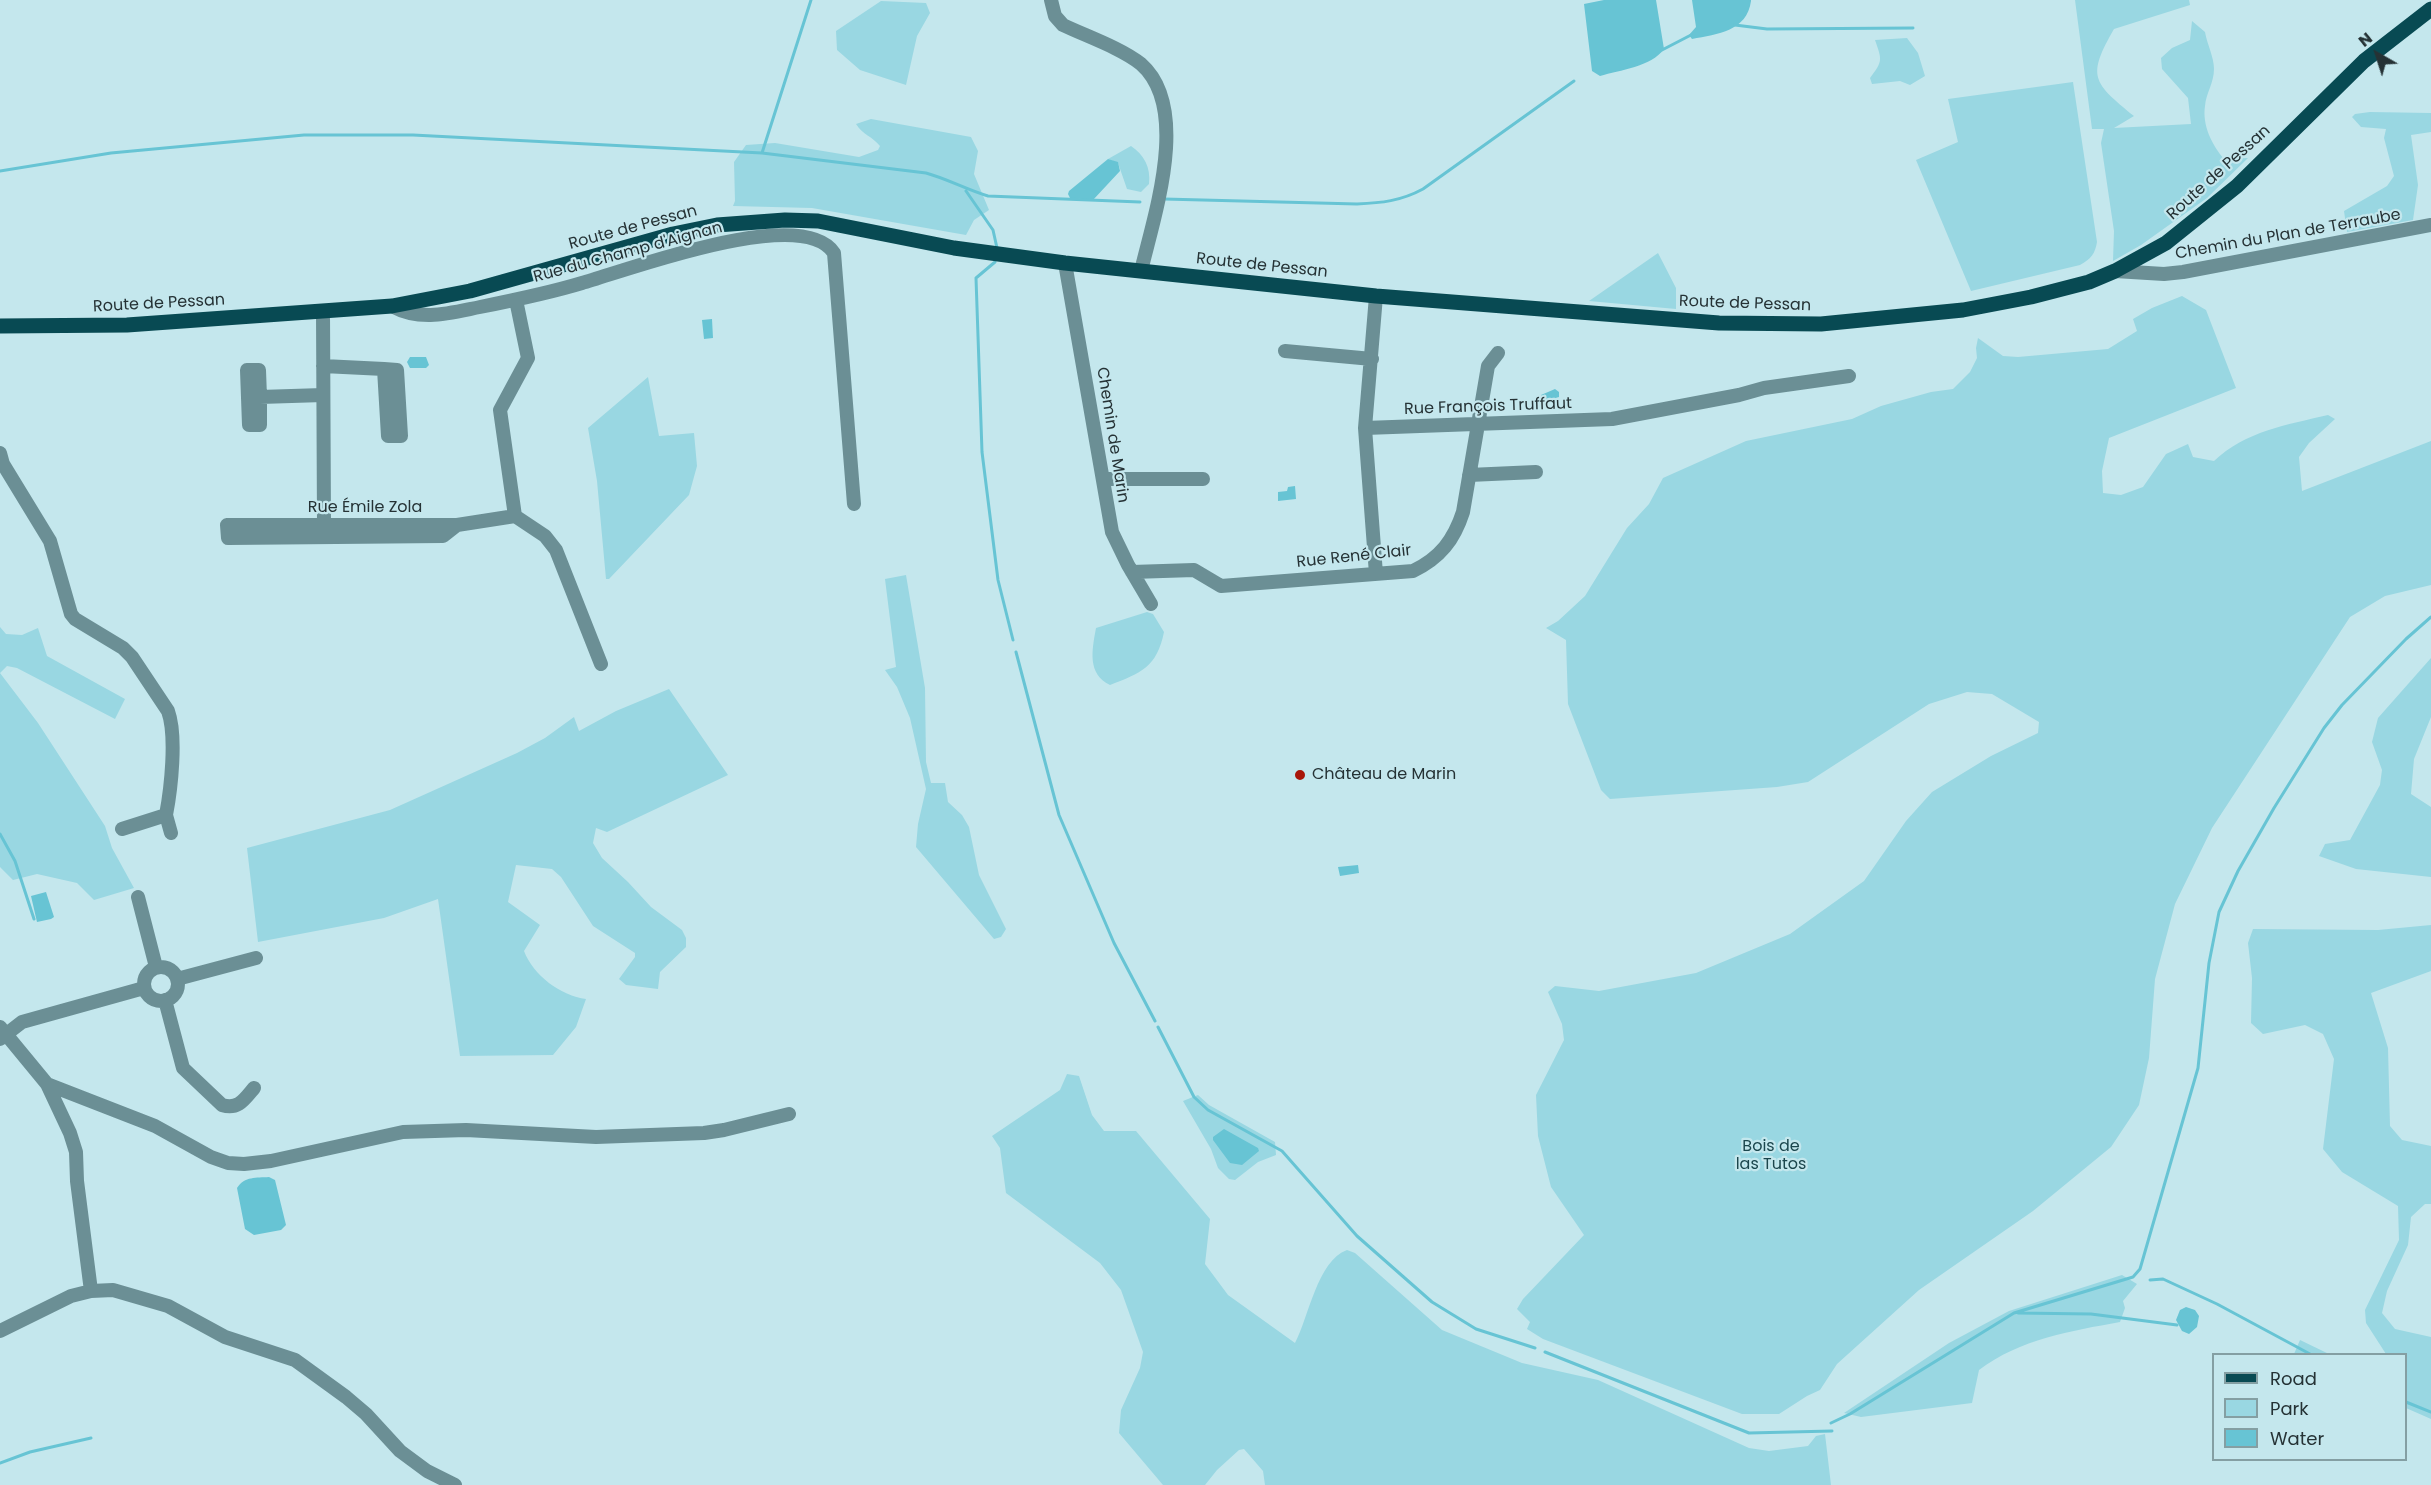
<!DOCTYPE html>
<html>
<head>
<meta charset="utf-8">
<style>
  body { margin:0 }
  #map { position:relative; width:2431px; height:1485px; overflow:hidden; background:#c4e7ed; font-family:Poppins,sans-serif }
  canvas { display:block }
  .legend { position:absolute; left:2212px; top:1353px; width:195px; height:108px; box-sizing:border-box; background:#c4e7ed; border:2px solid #849fa3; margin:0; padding:8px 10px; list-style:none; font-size:18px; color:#253235 }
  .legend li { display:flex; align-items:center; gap:12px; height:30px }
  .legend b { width:30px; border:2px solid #849fa3 }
  .north { position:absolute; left:2347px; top:24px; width:60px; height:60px; -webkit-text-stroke:4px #c4e7ed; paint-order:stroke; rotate:321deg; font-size:16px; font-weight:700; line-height:24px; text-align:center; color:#253235 }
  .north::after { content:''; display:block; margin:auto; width:21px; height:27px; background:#253235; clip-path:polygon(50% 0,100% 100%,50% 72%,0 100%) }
</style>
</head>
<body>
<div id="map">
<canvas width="2431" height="1485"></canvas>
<ul class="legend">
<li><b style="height:8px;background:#084a53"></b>Road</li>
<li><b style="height:16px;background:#99d7e2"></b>Park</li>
<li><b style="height:16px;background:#67c4d4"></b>Water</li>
</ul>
<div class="north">N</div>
</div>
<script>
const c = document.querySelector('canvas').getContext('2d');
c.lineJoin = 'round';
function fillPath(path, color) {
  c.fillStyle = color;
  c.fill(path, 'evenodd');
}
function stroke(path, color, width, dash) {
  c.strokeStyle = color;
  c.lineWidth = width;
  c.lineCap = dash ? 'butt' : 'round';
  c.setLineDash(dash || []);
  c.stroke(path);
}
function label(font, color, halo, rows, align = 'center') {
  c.font = font + ' Poppins,sans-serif';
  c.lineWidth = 4.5;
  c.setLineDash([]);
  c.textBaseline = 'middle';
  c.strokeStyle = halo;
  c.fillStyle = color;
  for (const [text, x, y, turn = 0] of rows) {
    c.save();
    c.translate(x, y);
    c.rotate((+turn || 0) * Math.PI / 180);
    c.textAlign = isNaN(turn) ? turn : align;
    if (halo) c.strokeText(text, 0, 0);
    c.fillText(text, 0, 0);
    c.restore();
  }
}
const green = new Path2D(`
  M2075,0H2189L2190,5L2114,29C2087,76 2092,82 2134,116L2114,128L2191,124L2188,98L2162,69L2161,58L2172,48L2190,40L2192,21L2205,32C2207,44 2214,57 2214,69C2214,83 2206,93 2205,106C2202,125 2212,145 2224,159L2248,158L2207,198L2141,245L2113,261L2114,231L2101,143L2104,129H2092Z
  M881,1L926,3L930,13L917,36L906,85L860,70L837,50L836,31Z
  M1907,38L1918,53L1925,76L1910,85L1900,81L1872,84L1870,78C1883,61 1882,60 1875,40Z
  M2073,82L2097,242C2095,254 2091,259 2080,265L1971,291L1916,160L1958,142L1948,99Z
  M2370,112L2431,113V132L2411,135L2418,185L2413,220L2347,232L2344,211L2387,186L2394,176L2384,138L2386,129L2361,127L2352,117L2355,114Z
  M871,119L971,137L978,151L974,174L989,210L974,220L966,235L812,208L733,206L735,201L734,162L746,145L775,143L859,157L878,150L880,146C872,136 863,135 856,124Z
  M1131,146C1144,155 1151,167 1149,184L1141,192L1127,189L1118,163L1108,159Z
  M1658,253L1676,288V309L1589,301Z
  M2182,296L2206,310L2236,388L2109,438L2102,471L2103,493L2121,495L2143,487L2166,454L2188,444L2193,457L2214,461C2246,431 2286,425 2328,415L2335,419L2309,443L2299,457L2302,491L2431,441V585L2385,596L2350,617L2212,828L2175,904L2155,979L2149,1058L2139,1105L2111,1147L2033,1211L1919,1290L1837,1364L1820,1390L1807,1396L1779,1414H1742L1543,1339L1527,1329L1530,1322L1517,1309L1523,1299L1584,1235L1551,1187L1538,1136L1536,1095L1564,1040L1562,1024L1548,992L1555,986L1599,991L1696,973L1790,934L1864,881L1906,821L1932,792L1991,756L2038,733L2039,722L1992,694L1967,692L1929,704L1808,782L1777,787L1610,799L1601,790L1568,704L1566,640L1546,628L1558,621L1585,596L1627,528L1649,504L1663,478L1746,441L1852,419L1881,406L1931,392L1953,389L1970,372L1977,358L1976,348L1978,338L2003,356L2018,357L2108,349L2137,331L2133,319L2152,308Z
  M648,377L659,436L694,433L697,466L689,495L609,579H606L597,481L588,428Z
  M906,575L925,688L926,762L931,783H945L948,802L962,815L969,827L979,875L1006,929L1001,937L994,939L916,847L918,824L926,789L910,718L897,687L885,670L896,667L885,579Z
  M1147,612L1153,614L1164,632C1157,667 1141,673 1110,685C1087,674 1092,650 1096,628Z
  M0,627L6,634L22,635L38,628L47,656L125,699L115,719L17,668L7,666L0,673L38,723L105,826L112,848L134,888L94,900L77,883L37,874L13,880L0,867Z
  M2431,658V717L2414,759L2411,794L2431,807V877L2356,869L2319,856L2325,844L2350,840L2380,785L2382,770L2372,742L2378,718Z
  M669,689L728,775L607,832L596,828L593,843L602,858L628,882L651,907L682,930L686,938V947L660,972L658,989L626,985L619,979L635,957V953L593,926L561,877L552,869L516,865L508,902L540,925L524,951C533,975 561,996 586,999L576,1027L553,1055L460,1056L438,899L384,918L258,942L247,848L390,810L517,753L545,738L574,717L579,731L616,711Z
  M2431,925V971L2371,993L2388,1048L2390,1126L2402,1140L2431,1146V1204H2425L2411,1217L2408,1245L2387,1291L2382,1313L2395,1329L2431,1337V1419L2406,1408V1354H2386L2366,1323L2365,1310L2399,1240L2398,1206L2342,1172L2323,1149L2334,1059L2323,1034L2305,1025L2263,1034L2251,1023L2252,978L2248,943L2253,929L2378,930Z
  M1067,1074L1079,1076L1092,1115L1104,1131H1136L1210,1219L1205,1264L1228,1295L1295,1343C1309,1317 1317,1261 1347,1250L1355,1253L1442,1330L1522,1363L1598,1380L1749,1448L1769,1451L1808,1446L1816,1436L1825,1434L1831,1485H1265L1263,1471L1244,1449L1239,1450L1217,1470L1205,1485H1163L1119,1433L1121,1410L1140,1368L1143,1352L1121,1290L1100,1263L1006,1193L1000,1148L992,1136L1060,1090Z
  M1198,1095L1209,1105L1275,1142L1276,1155L1258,1162L1235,1180L1229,1179L1218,1168L1211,1149L1183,1101Z
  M2122,1275L2137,1284L2123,1301L2125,1308L2120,1322C2071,1331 2020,1339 1979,1370L1972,1403L1861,1417L1844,1413L1949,1343L2009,1311Z
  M2300,1340L2329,1354H2294Z`);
const water = new Path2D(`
  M1604,0H1656L1664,49C1651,67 1620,70 1600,76L1592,71L1584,4Z
  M1692,0H1751V1C1747,31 1718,34 1692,39L1689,35L1696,27Z
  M1108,159L1118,162L1120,171L1093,200L1070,198L1068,194L1069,191Z
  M712,319L713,338L704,339L702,320Z
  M410,357H426L429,365L426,368H410L407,362Z
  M1555,389L1559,392V397L1544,403L1541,395Z
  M1295,486L1296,499L1278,501V492L1287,491L1288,487Z
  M1358,865L1359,873L1340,876L1338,867Z
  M46,892L54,917L51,919L37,922L31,896Z
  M1224,1129L1258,1148L1259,1151L1242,1165L1230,1163L1213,1140V1137Z
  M269,1177L275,1180L286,1225L281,1230L254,1235L245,1229L237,1188C245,1176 256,1178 269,1177Z
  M2186,1307L2195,1310L2199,1316L2197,1327L2189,1334L2182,1331L2176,1320L2180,1310Z`);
const stream = new Path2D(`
  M1735,25L1767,29L1913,28
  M1662,50L1691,35
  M762,153L811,0
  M0,171L111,153L304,135H413L762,153L926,173C948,179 967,190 988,196L1140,202
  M966,191L993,230L997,248
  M1164,199L1357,204C1381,203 1401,201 1423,189L1574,81
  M995,262L976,278L982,452L998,580L1013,640
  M1016,652L1059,815L1114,943L1155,1021
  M0,834L15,861L34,919
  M1158,1027L1194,1097L1208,1110L1282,1151L1357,1236L1432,1302L1476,1329L1535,1348
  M2150,1280L2163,1279L2217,1304L2310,1354
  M2018,1313L2091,1314L2177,1325
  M1545,1352L1749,1433L1832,1431
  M2406,1402L2431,1412
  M1831,1423L1850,1414L2014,1313L2133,1277L2140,1269L2198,1068L2209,963L2219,912L2238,871L2274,808L2324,728L2342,705L2406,639L2431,617
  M0,1463L30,1452L91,1438`);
const minor = new Path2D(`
  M1051,0L1055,16L1063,25C1086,36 1121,48 1141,64C1191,108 1154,216 1141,271
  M1065,263L1112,532L1128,565L1151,604
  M2115,271L2164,274L2183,272L2431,225
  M1376,296L1365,428L1376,574
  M516,300L528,358L500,410L515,516L545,536L556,550L601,664
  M392,306C421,322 450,313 480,307C515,300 549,293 582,283C628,270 802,204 834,253L854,504
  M323,312L324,525
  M1285,351L1372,359
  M323,366L384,369L388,436H401L397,370L384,369
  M248,398L260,397V425H249L247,370H259L260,397L323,395
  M1365,428L1612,419L1739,395L1764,388L1849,376
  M0,453L3,464L50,541L71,614L75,619L123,648L132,657L168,711C177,736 171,789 166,815L122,829
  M1469,475L1536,472
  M1103,479H1203
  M457,525L443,536L228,538L227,525H457L515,516
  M1132,572L1194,570L1221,586L1413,571C1440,558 1454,540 1463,512L1488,366L1498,353
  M166,815L171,833
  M138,897L156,967
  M144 984a17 17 0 1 1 34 0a17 17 0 1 1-34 0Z
  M177,979L256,958
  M165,1000L183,1068L222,1105C238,1110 244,1100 254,1088
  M0,1027L47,1084L70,1133L76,1152L77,1181L91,1291
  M0,1039L22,1022L144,988
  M47,1084L155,1126L211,1157L228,1163L244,1164L271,1161L403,1132L466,1130L596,1137L704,1133L724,1130L789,1114
  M0,1331L71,1296L91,1291L113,1290L168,1306L225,1337L295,1360L346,1397L366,1414L400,1451L427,1471L455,1485`);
const major = new Path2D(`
  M0,326L127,325L392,306L470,291L673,234L717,225L785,220L818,221L954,248L1065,263L1376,296L1719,323L1821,324L1963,310L2031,297L2089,282L2115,271L2166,243L2237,186L2364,61L2431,9`);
const markers = [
  [1300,775,6,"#a81609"]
];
const streetNames = [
  ["Route de Pessan",2219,173,-42],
  ["Route de Pessan",633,228,-15],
  ["Chemin du Plan de Terraube",2288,235,-10],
  ["Rue du Champ d'Aignan",628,253,-15],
  ["Route de Pessan",1262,266,6],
  ["Route de Pessan",159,304,-3],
  ["Route de Pessan",1745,304,2],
  ["Rue François Truffaut",1488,407,-2],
  ["Chemin de Marin",1112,435,81],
  ["Rue Émile Zola",365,508],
  ["Rue René Clair",1354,557,-6]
];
const poiNames = [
  ["Château de Marin",1312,775]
];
const parkNames = [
  ["Bois de",1771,1147],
  ["las Tutos",1771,1165]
];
fillPath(green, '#99d7e2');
fillPath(water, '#67c4d4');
stroke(stream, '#67c4d4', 3);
stroke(minor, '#6b8f95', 14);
stroke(major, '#084a53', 15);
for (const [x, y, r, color] of markers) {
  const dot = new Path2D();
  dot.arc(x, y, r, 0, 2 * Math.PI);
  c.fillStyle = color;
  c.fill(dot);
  stroke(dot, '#c4e7ed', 2);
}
label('16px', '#253235', '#c4e7ed', streetNames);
label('16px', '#253235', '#c4e7ed', poiNames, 'left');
label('16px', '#1b464d', '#c4e7ed', parkNames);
</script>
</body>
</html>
